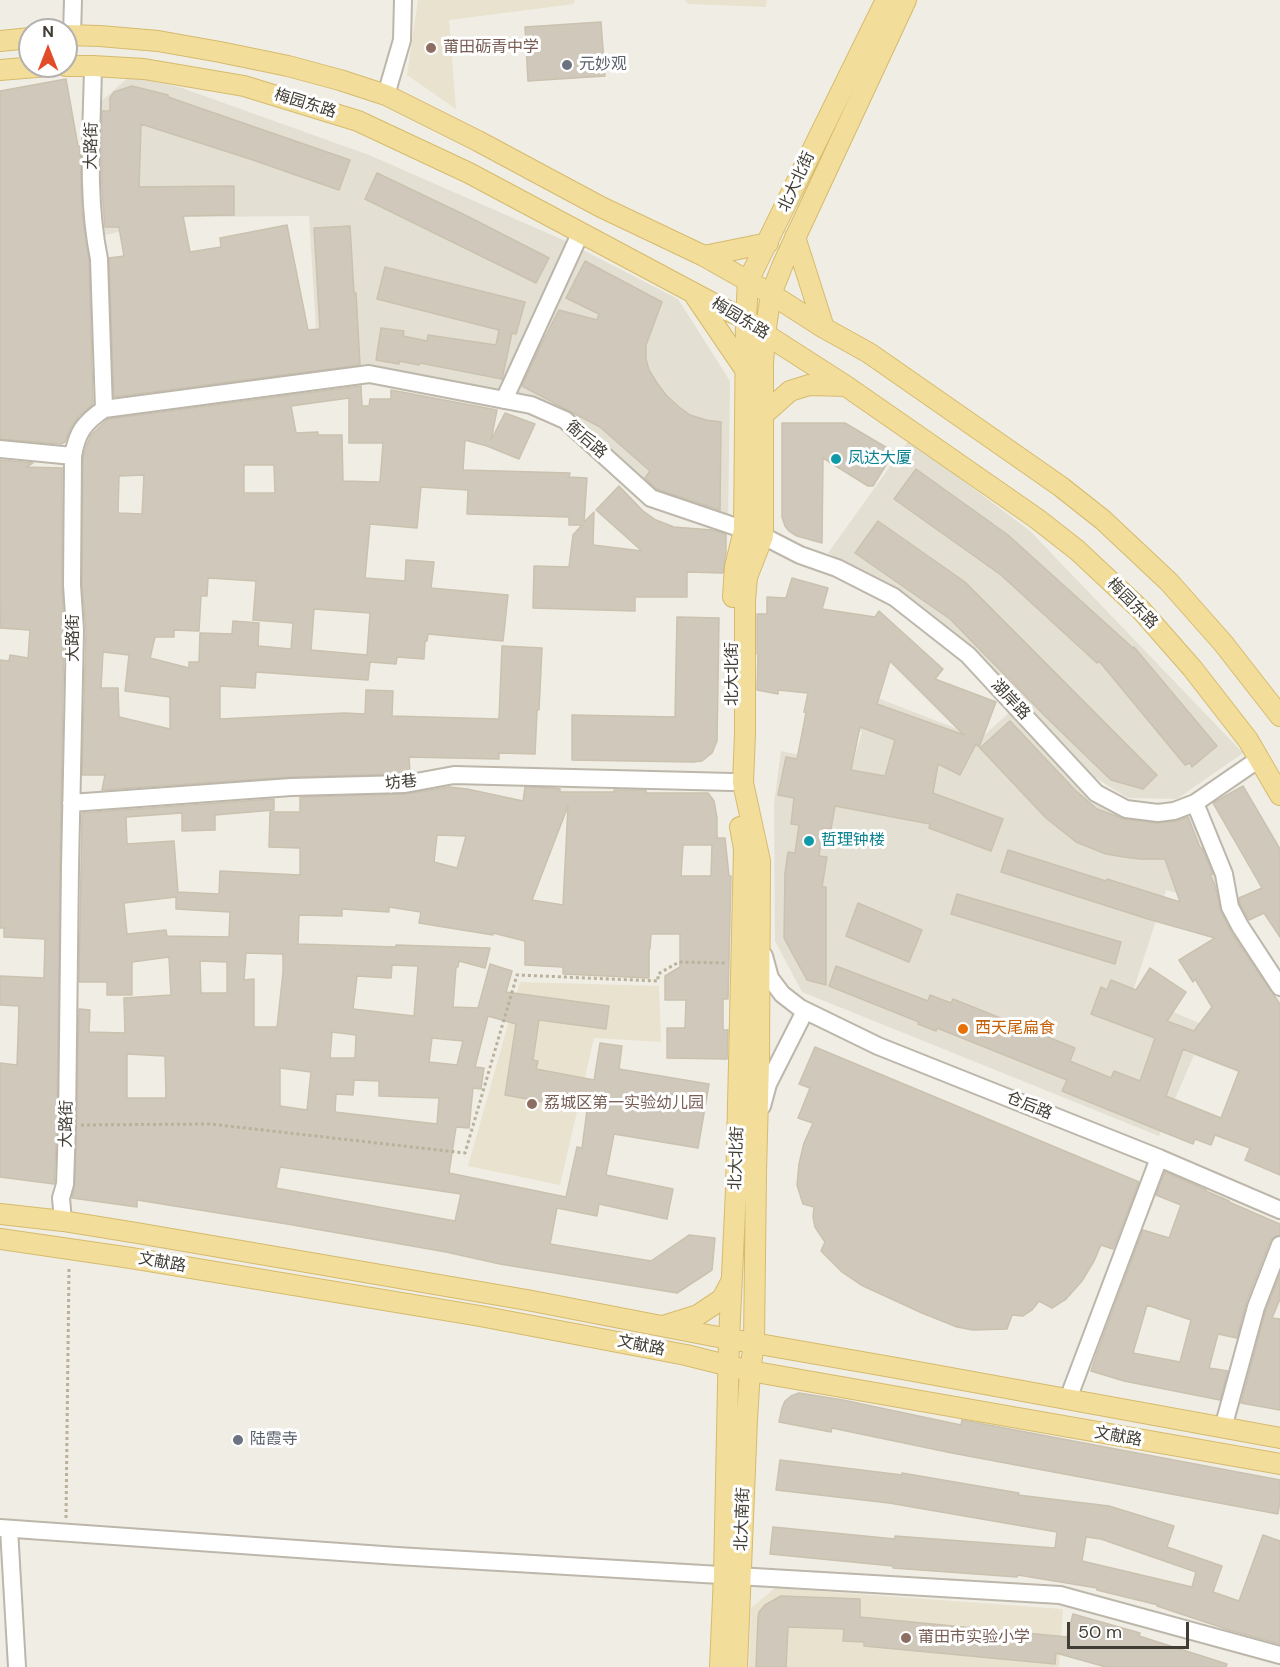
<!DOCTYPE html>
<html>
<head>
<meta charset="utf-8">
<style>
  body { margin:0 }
  #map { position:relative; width:1280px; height:1667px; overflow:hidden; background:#f0ede4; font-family:"DM Sans",sans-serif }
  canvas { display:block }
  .north { position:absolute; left:18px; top:18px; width:60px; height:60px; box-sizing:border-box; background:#fff; border:2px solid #b3b1ae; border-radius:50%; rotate:0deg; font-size:16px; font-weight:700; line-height:24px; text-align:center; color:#413d35 }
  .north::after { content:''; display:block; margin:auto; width:21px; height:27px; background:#e24d29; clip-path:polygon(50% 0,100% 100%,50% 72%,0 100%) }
  .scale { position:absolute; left:1067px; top:1622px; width:122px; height:27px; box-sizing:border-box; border:3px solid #413d35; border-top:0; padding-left:8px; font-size:18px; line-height:21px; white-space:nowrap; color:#413d35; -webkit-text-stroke:4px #fff; paint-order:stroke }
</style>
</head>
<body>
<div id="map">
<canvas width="1280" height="1667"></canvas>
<div class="north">N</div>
<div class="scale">50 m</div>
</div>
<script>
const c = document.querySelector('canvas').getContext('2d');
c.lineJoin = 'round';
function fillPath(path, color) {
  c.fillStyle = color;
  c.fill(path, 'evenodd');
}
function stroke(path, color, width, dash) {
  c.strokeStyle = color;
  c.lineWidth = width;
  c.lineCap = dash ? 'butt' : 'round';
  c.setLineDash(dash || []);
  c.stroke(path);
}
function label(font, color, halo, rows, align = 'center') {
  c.font = font + ' "DM Sans","Noto Sans SC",sans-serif';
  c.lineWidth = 6;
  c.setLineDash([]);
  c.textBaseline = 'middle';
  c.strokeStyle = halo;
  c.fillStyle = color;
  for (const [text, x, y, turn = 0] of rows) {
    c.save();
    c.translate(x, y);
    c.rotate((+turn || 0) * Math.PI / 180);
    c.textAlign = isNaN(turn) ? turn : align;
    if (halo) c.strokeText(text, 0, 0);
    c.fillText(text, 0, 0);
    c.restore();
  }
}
const residential = new Path2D(`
  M130,76L182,88L369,155L570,243L501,396L319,376L309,216L188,217L100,236L97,233L98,104Z
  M579,248L678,299L730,381L728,519L660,498L572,418L508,391Z
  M909,440L1030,531L1243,753L1177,799L1128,798L1086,772L973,652L903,594L828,553Z
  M867,694L981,738L1011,711L1126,813L1195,807L1224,878L1188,896L1166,890L1132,994L1259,1049L1248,1076L1194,1055L1159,1136L802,992L775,941L774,804L781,751L852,766L862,732L856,727Z`);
const education = new Path2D(`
  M418,0H575L574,4L449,20L456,109L407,75Z
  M685,0H767L766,7L688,4Z
  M520,982L659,986L661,1042L594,1038L560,1185L468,1166Z
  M775,1588L1063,1609L1059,1667H749L751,1608Z`);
const building = new Path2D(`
  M601,22L605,76L528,81L525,27Z
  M66,79L78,146H80L82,212L89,260L93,404L78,417L70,429L65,442L61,444L0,439V91Z
  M132,86L168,95V97L350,160L339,190L250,159L141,124L139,187L234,186V215L183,216L190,252L221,247L220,238L287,225L308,330L320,329L314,228L350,226L354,293H356L360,365L114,397L109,258L124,256L119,227H105L102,187V111H110V98L114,92Z
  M377,173L467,216L549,258L536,283L365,199Z
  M585,261L662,302L646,345V359L649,370L657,383L666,395L679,407L690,415L706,420L721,422L720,510L656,489L645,478L650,471L600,427L522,386L541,345L559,310L597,320L599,314L566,298Z
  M385,267L525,302L516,334L512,333L502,379L420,363L419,365L399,361V364L376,360L381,328L404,331L403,336L427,341L428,335L496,345L499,330L377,299Z
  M361,386L362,406H369L370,399H391V390L497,410L491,440L505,413L535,424L519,459L487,446L465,440L463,470L570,473L569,477L587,478L584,522L594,512L593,545L642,551L596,510L619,486L643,511L656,520L674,527L712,530L726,534V552L723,573L687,572V597H635V611L533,608L534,566L569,567L573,535L582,525H569V517L467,514L468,490L421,487L417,528L370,524L365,578L405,581L406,560L434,562L431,588L508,595L503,641L428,634L427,641H425L424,659L397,657L396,664L370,662L368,680L256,672L255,688L220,686V719L344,713L365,714L366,690L393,691L392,716L499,719L502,646L542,648L539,710H537L535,754L499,753V759L409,757L410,772L404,774L290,777L102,790L105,775H82L86,630L82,585L83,457L87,444L91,435L108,419ZM349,398V443H383L380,482L343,481L342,435H318V432L296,433L291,406ZM244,465H274L275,493H244ZM144,475L142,514L118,513L119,476ZM208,578L256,581L253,620L293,623L291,649L258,646L259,623L233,621L232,634L200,633L199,662H189V668L150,658L155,637H174V630L199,631L201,596H207ZM314,609L370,613L367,655L311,650ZM103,652L129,655L125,691L170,697V729L119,717L118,688H101Z
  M782,423H845L894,452L873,486H868L823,458L822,543L797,536L789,531L785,526L782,517Z
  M0,460L33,463L26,467L62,468V585L64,630L60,866L57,1125L54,1184L0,1177V1063L17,1065L19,1006L0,1005V976L44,978L45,939L4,937V928H0V660L9,661L10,655L28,658L30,630L0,628L1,607H0Z
  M916,469L1008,535L1133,648L1134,647L1217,746L1192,767L1190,763L1185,765L1099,661L1097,663L1001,575L894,499Z
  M878,521L965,582L1157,775L1143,789L1111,780L1047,718L950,619L855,553Z
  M792,578L828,588L822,609L875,617L879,611L943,669L935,679L996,702L979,747L976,744L960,775L938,764L933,793L1003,819L991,851L929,828L930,824L835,806L831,829L823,828L819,856L827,857L822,887H826V985L807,980L784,938L785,873L788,852L795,853L799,825L791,824L794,798L778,795L786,757L797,759L806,713L804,712L808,693L778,690V694L757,690L758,654H757V614H767V597L786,598ZM890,661L964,735L877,704ZM860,727L895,740L885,776L851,770Z
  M677,617L719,618L717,741L712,753L702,761L693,762L572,760V715L675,717Z
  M1010,721L1075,790L1097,809L1124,819L1157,823L1176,821L1188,817L1200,848H1202L1213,874L1210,875L1215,885L1221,912L1231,932L1280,1004V1175L1245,1160L1250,1148L1215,1135L1211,1145L1195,1139L1193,1144L1062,1091L1067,1080L937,1028L936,1031L918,1024L919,1022L829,986L836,966L928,1001L930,995L951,1003L953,999L1075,1048L1070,1061L1111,1078L1114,1071L1140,1081L1155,1038L1091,1014L1101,987L1107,990L1111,980L1136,990L1150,968L1186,992L1167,1021L1194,1031L1212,1007L1195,979L1193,982L1179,960L1215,938L1148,919L1001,872L1008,850L1106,881L1107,879L1180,902L1165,859H1140L1124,857L1106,854L1076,842L1046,818L980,748ZM1183,1049L1239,1071L1221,1118L1166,1096Z
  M1243,786L1280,849V937L1264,913L1249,920L1240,904L1239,898L1262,888L1213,803Z
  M449,787L467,789L523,801L525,787L553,788L560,789V792H614V790H646V793H708L714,801L717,818V838H725L729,876H731L728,999H723V1030H728L727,1059L667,1058V1028H685L686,1000H665V976L680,967V934H651L650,949H649V978L563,974V967L525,965V941L493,933V935L419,923L421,912L389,907V912L342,909V916L299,915L298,944L396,947V945L490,948L485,968L459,961L458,967H456L453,1007L478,1008L490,964L512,971L506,992L609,1006L606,1029L539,1020L533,1060L538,1061L536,1069L594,1080L600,1043L622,1046L619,1069L709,1084L698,1148L614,1134L606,1175L673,1189L667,1219L599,1204L597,1216L557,1208L550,1244L651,1261L689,1235L715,1238L712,1270L677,1293L500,1264L446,1252L287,1224L137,1200V1207L72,1198L75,1184L79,1009L90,1010L89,1032L125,1033L124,998L171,995L169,957L132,962V995H107V982H79L82,813L274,799V810L215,815V830L182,831V813L126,817L127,844L174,841L178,892L219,894L220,871L300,875V848L269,847L270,812H300V797L405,794ZM568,806L563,905L532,900ZM437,835L466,836L457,868L434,862ZM683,845H712L711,876H681ZM176,897V909L230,912L229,937L167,936L166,930L127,934L124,903ZM246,953L283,954V973L277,1027H254V979L244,980ZM200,961L227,962V993H201ZM392,965L418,966L414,1016L353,1009L357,976L391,978ZM488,1016L516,1024L505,1095L587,1110L582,1148L577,1147L566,1197L449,1173L456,1127L469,1128L473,1088L481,1089L484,1068L475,1067ZM332,1032L356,1035L355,1058H330ZM432,1038L463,1041L457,1065L429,1062ZM127,1054L165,1056L166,1098H127ZM280,1068L311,1072L307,1110L280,1106ZM354,1080L379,1081V1096L439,1098L437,1124L335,1112L336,1094L353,1095ZM280,1167L461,1194L455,1221L276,1188Z
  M957,894L1121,942L1115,964L951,914Z
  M858,903L922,930L909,962L846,936Z
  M815,1047L1139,1182L1113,1249L1101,1245L1094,1261L1082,1281L1066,1299L1052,1308L1039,1301L1032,1310L1023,1316L1012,1315L1007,1329L973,1330L957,1327L922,1313L861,1285L842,1272L821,1251L825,1242L815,1227L813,1217L814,1207L803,1204L797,1185L799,1164L804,1143L813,1123L798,1118L810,1088L799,1084Z
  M1165,1172L1206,1190V1191L1229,1201V1202L1280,1224V1235L1274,1237L1270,1241L1246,1303L1237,1338L1218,1334L1209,1368L1228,1371L1220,1400L1124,1381L1091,1371L1097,1353L1143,1230L1169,1238L1181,1205L1156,1195ZM1147,1305L1191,1320L1180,1362L1133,1353Z
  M1280,1274V1299L1272,1318L1280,1319V1410L1241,1403L1266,1310Z
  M799,1393L843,1400L961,1425L962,1420L1280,1480V1501L1278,1514L952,1453L832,1428L831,1432L779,1422L782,1408L785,1401L791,1396Z
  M780,1460L902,1475V1473L1019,1493L1018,1495L1109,1506L1174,1526L1167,1547L1222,1566L1213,1592L1239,1601L1263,1535L1280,1541V1644L1229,1630L1157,1606L1158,1605L1097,1590V1588L1018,1575L1017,1577L893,1568V1566L770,1554L773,1527L895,1539V1536L1055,1548L1057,1532L889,1503L776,1490ZM1086,1537L1101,1539L1196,1572L1192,1587L1082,1561Z
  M781,1596L860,1599V1617L1067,1637L1073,1614L1140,1633L1139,1636L1227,1664L1226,1667H1106L1056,1653L1055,1664L864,1646V1642L843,1641L844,1629L788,1627L786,1667H756L758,1618L759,1612L765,1605Z`);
const path = new Path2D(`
  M81,1125L210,1124L465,1153L517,975L658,981V974L679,962L726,963
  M66,1518L69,1267`);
const minor = new Path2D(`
  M72,35L73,0
  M386,95L402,40L403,0
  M504,400L580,234
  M104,409L369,374L531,405L565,420L651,498L763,536L800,555L837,568L894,597L968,655L1096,793L1126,809L1158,813L1174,811L1195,803L1259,759
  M0,449L73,456
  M71,803L291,787L405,784L454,775L732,782
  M1195,803L1224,874L1230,907L1240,926L1280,987
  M764,956L770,978L782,994L800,1008L878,1046L1159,1158L1280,1210
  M762,1106L768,1084L805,1011
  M63,1221L61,1198L65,1184L67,1125L70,866L75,630L72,585L73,456C77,432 84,423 104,409L99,259C86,196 92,130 93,66
  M1068,1399L1159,1158
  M1223,1428L1256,1307L1280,1245
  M0,1528L397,1556L1060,1595L1280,1655
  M9,1529L17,1667`);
const major = new Path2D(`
  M66,35L100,36L158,41L220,52L288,66L340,80L386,95L478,141L601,207L704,256L771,294L824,328L869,353L1060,486L1103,520L1169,582L1223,643L1280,716
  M0,41L30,38
  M66,66H93L144,69L244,86L358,121L469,173L720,307L746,319L765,334L846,386L1036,518L1077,550L1141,610L1192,668L1248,740L1280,795
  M0,70L48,66
  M795,237L824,328
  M704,256L768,243
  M695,296L746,371
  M763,415L790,391L809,385L846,386
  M733,597L735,567L744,530L746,319L748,281L886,0
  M0,1214L63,1221L137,1233L527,1300L713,1336L891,1367L1280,1438
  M0,1239L131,1258L480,1316L686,1355L750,1371L1280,1464
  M663,1326L698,1315L722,1299L731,1282
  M720,1667L724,1575L729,1339L736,1190L744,849L740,827
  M737,1667L747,1419L750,1371L754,1343L756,1172L759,1062L760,861L743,783L745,734V601L747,577L763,536V364L765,334L771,294L783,264L906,0`);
const markers = [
  [431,48,6,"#8d6e63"],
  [567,65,6,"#6b7280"],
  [836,459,6,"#0f9aa8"],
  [809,841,6,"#0f9aa8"],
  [963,1029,6,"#e8710a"],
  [532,1104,6,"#8d6e63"],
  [238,1440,6,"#6b7280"],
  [906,1638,6,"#8d6e63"]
];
const educationNames = [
  ["莆田砺青中学",443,48],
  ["荔城区第一实验幼儿园",544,1104],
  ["莆田市实验小学",918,1638]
];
const worshipNames = [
  ["元妙观",579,65],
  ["陆霞寺",250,1440]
];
const streetNames = [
  ["梅园东路",305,104,17],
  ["大路街",92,146,-89],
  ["北大北街",797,182,-65],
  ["梅园东路",740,319,31],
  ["衙后路",586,440,41],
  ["梅园东路",1132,604,45],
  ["大路街",74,638,-90],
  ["北大北街",733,674,-90],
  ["湖岸路",1010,700,47],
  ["坊巷",401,783,-6],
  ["仓后路",1029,1106,22],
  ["大路街",67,1124,-89],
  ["北大北街",737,1158,-88],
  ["文献路",162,1263,10],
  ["文献路",641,1346,11],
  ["文献路",1118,1437,10],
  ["北大南街",743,1519,-88]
];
const cultureNames = [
  ["凤达大厦",848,459],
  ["哲理钟楼",821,841]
];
const foodNames = [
  ["西天尾扁食",975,1029]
];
fillPath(residential, '#e3dfd3');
fillPath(education, '#e8e2cf');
fillPath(building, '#d0c9bb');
stroke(building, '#cac1af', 1.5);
stroke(minor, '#bdb7ab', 20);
stroke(major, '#d5bb6d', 22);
stroke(path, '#bab19b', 3, [3, 3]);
stroke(minor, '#fff', 16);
stroke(major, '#f3dd9a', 20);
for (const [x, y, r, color] of markers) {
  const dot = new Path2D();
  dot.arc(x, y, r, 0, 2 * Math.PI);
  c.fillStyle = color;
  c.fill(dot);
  stroke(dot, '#fff', 2);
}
label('16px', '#785e54', '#fff', educationNames, 'left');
label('16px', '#5b616d', '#fff', worshipNames, 'left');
label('16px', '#413d35', '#fff', streetNames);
label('16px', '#0d838f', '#fff', cultureNames, 'left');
label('16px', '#c56008', '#fff', foodNames, 'left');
</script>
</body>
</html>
